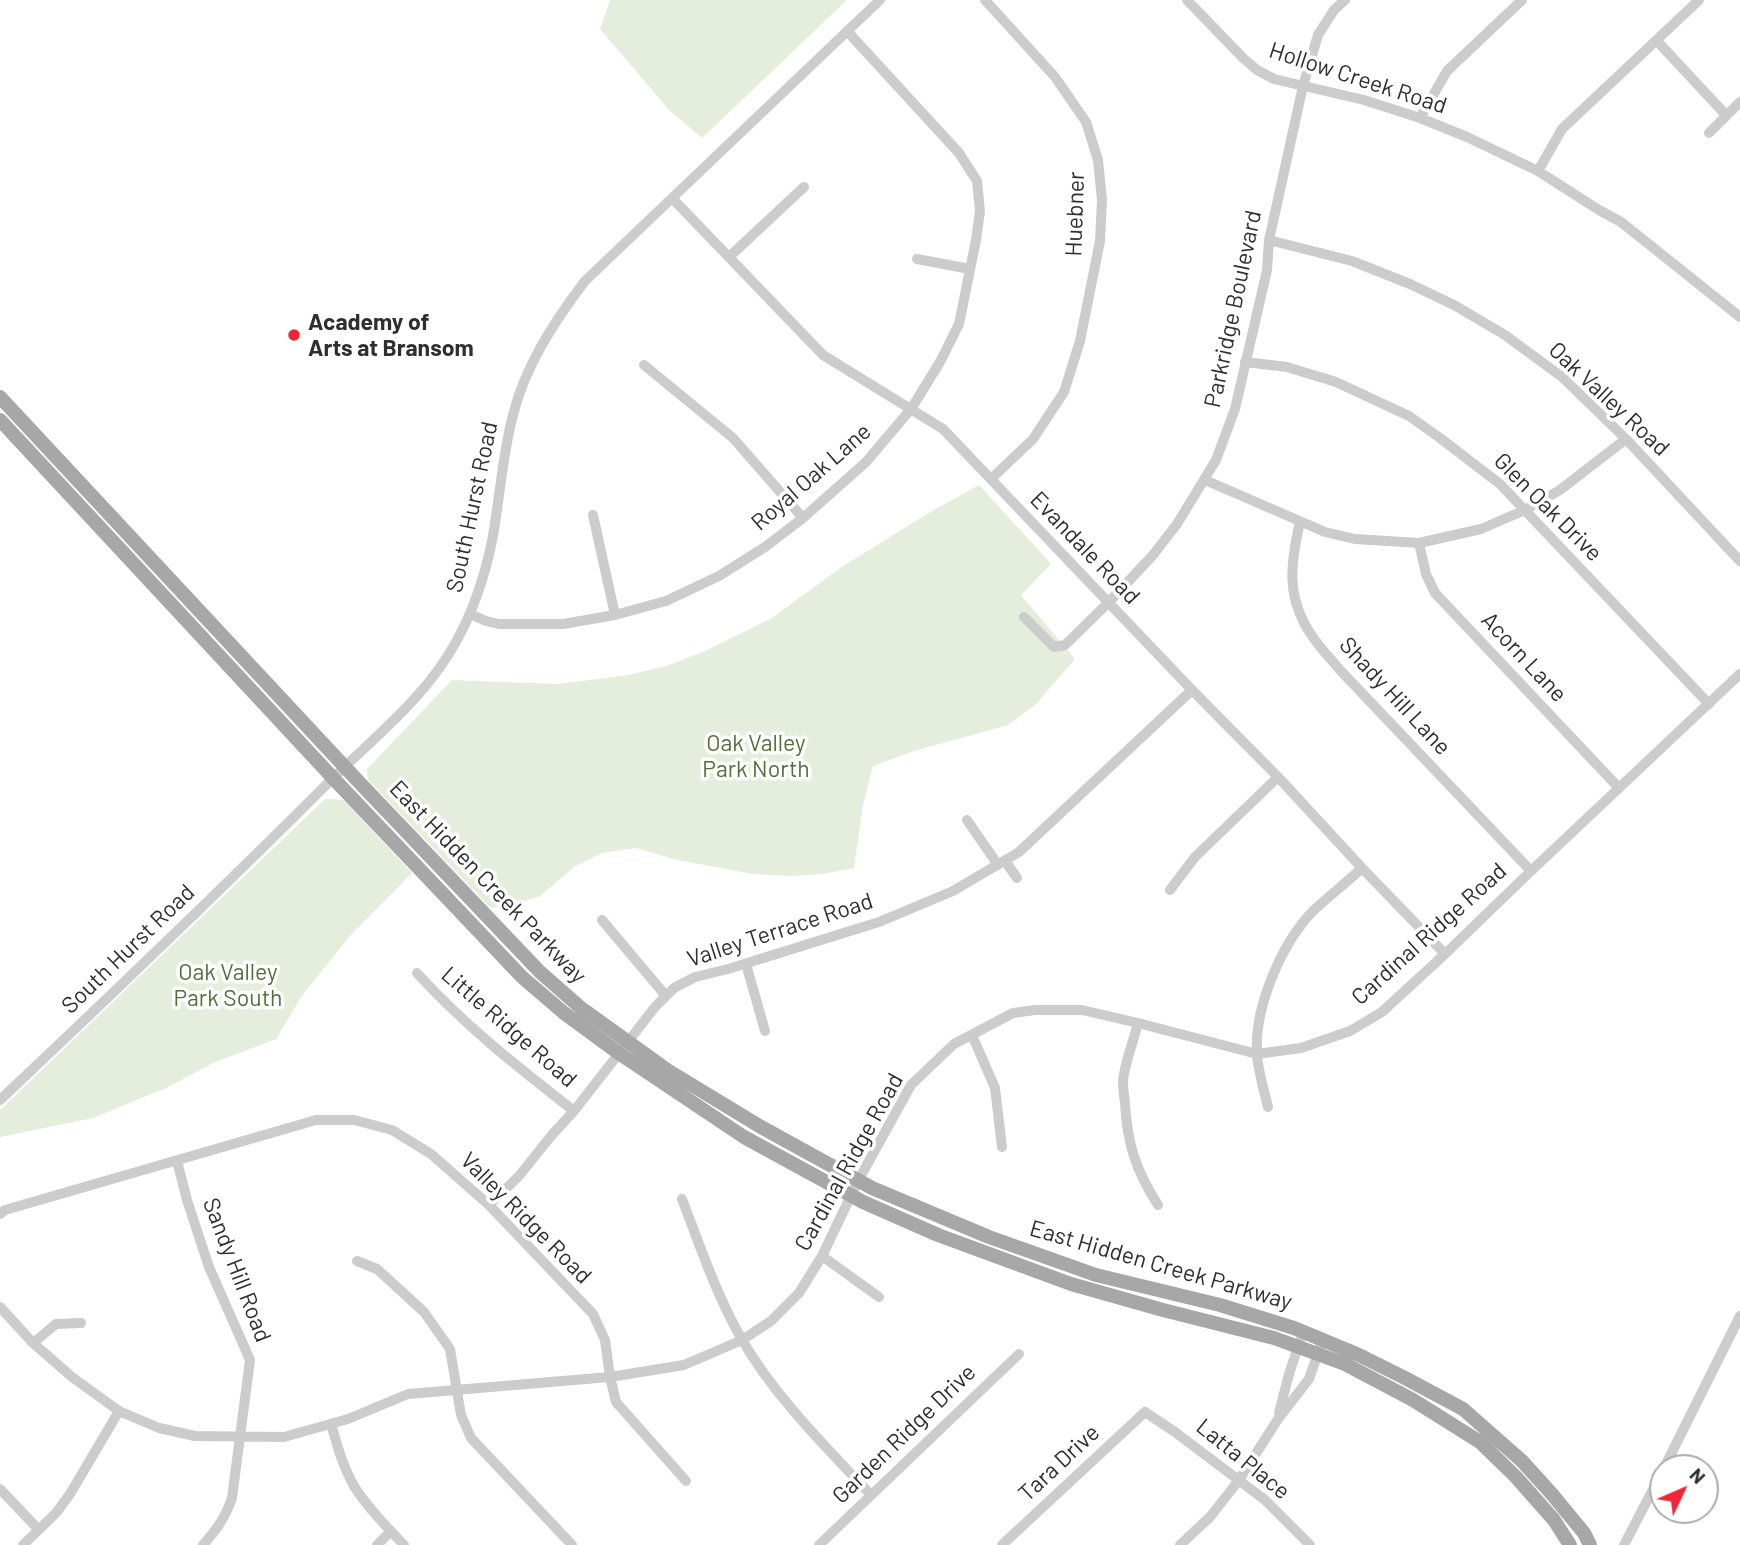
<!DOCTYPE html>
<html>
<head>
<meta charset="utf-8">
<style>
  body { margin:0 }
  #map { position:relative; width:1740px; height:1545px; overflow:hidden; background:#fff; font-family:Barlow,sans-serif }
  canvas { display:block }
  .north { position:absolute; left:1649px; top:1454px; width:70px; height:70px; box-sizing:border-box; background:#fff; border:2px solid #acacac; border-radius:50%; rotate:46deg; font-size:19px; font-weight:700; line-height:28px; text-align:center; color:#2f2f2f }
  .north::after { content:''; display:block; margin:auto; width:24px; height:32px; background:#f32534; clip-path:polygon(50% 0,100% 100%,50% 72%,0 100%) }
</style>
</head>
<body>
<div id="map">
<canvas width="1740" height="1545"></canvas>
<div class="north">N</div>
</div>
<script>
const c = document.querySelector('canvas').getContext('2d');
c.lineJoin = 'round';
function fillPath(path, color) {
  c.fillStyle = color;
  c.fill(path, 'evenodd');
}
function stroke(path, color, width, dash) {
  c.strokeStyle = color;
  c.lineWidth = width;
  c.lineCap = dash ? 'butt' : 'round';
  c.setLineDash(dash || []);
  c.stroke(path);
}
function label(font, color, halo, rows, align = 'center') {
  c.font = font + ' Barlow,sans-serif';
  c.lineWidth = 7;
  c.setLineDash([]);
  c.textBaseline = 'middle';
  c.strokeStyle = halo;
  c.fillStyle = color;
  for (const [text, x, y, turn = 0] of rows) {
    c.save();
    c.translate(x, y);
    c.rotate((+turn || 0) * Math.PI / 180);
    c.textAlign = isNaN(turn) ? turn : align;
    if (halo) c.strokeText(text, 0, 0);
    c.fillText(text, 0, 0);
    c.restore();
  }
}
const green = new Path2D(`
  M610,0H847L702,138L670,111L600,29Z
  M979,485L1051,564L1021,595L1075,659L1035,705L1008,725L914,751L873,766L863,805L854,868L823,874L792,876L753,874L673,859L636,848L602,853L574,867L539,897L491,908L368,780L367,769L452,680L558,684L629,675L669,665L705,651L772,618L840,568L932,511Z
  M325,799L344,800L412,873L349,937L301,997L276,1039L213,1063L166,1088L93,1118L0,1137V1110Z`);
const minor = new Path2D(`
  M985,0L1055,77L1086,122L1098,160L1102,200L1100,241L1080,341L1064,392L1033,439L991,479
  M1187,0L1243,58L1257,70L1274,79L1364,100L1420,118L1467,137L1538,171L1599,210L1621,222L1740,317
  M1657,41L1726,115
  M1420,118L1447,71L1522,0
  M1709,133L1740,102
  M1538,171L1562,129L1699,0
  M672,198L823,355L943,429L1192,690L1278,777L1362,868L1445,954
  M1269,240L1352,261L1410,284L1454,305L1505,335L1562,377L1626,439L1740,561
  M729,257L804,187
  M917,259L970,269
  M1245,362L1287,367L1336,382L1409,416L1440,438L1500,484L1709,704
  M644,365L733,438L803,518
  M1205,480L1325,532L1355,539L1419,543L1481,529L1525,510L1560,490L1626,439
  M593,515L615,615
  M1300,522C1290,565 1286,598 1312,636C1320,648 1331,659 1340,670L1531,871
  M1419,543L1426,574L1435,593L1619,788
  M470,614L486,621L499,624H563L615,615L666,601L719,576L765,547L803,518L866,462L911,409L940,362L959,324L976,240L980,211L977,181L959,153L847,31
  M1024,617L1054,647L1065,645L1109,602L1153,555L1177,524L1216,460L1235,409L1267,270L1269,240L1303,86L1318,35L1334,10L1345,0
  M967,820L998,865
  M1005,861L1017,878
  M1170,890L1195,857L1278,777
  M602,920L666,996
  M746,964L765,1031
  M417,973C464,1025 519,1068 574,1111
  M1138,1023C1134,1039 1124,1066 1123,1081C1123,1088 1124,1096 1125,1103C1127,1143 1136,1171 1158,1205
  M972,1035L995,1088L1002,1147
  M0,1100C109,997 217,894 323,788C370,740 425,700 457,640C474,609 485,575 492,541C500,499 502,456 513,415C525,366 554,322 585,281L880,0
  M1268,1107C1264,1090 1258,1071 1257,1054C1254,1008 1281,944 1313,911C1329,896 1346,883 1362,868
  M177,1161L187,1200L209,1267L250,1360L232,1498C225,1518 217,1529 203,1545
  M682,1199C700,1246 716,1294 741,1338C775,1397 824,1445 871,1495
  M489,1205L519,1176L551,1136L574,1111L655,1007L674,988L695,977L728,969L879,922L953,891L1019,852L1192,690
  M0,1214L5,1210L316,1120H354L392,1130L431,1154L489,1205L593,1314L605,1340L610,1377L616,1402L686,1481
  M822,1256L879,1297
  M357,1261L377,1269L424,1312L450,1349L461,1415L471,1438L572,1545
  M0,1307L33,1343L72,1377L119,1411L159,1428L195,1436L284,1437L348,1419L408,1394L610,1377L684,1365L742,1340L771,1321L799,1293L822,1256L858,1181L911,1085L954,1044L1013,1013L1035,1010H1082L1138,1023L1257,1054L1301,1048L1350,1031L1382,1012L1445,954L1531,871L1740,674
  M33,1343L56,1324L81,1323
  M1279,1413L1289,1374L1300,1341
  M331,1424C337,1445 343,1467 354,1486C368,1508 386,1526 404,1545
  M1664,1468L1740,1316
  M0,1489L39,1530
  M23,1545L56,1513L70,1494L119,1411
  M377,1545L391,1531
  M819,1545L1019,1354
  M1002,1545L1145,1412L1175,1432L1265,1500L1310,1545
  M1180,1545L1210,1517L1239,1480L1278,1419L1309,1379L1323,1339
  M1624,1545L1663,1470`);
const major = new Path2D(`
  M0,397L357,780L540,972L581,1008L667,1070L761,1127L872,1188L989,1237L1096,1275L1220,1305L1294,1328L1359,1355L1405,1378L1463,1409L1522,1461L1551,1493L1584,1533L1590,1545
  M0,420L333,778L522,977L564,1013L620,1054L744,1137L863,1202L938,1235L1071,1284L1163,1310L1274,1338L1345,1364L1413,1400L1480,1442L1516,1477L1554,1520L1570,1545`);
const markers = [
  [294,335,7,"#f32534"]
];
const streetNames = [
  ["Hollow Creek Road",1358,78,18],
  ["Huebner",1075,214,-88],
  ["Parkridge Boulevard",1233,309,-78],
  ["Oak Valley Road",1609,399,43],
  ["Royal Oak Lane",811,477,-41],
  ["South Hurst Road",472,507,-78],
  ["Glen Oak Drive",1548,507,45],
  ["Evandale Road",1085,548,46],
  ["Acorn Lane",1524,657,47],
  ["Shady Hill Lane",1395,696,47],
  ["East Hidden Creek Parkway",488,882,46],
  ["Valley Terrace Road",780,930,-18],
  ["Cardinal Ridge Road",1429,934,-42],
  ["South Hurst Road",128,949,-44],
  ["Little Ridge Road",509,1027,41],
  ["Cardinal Ridge Road",849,1162,-61],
  ["Valley Ridge Road",526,1218,45],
  ["East Hidden Creek Parkway",1161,1265,16],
  ["Sandy Hill Road",237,1270,69],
  ["Garden Ridge Drive",904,1434,-44],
  ["Latta Place",1243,1459,39],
  ["Tara Drive",1059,1463,-43]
];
const poiNames = [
  ["Academy of",308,322],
  ["Arts at Bransom",308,348]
];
const parkNames = [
  ["Oak Valley",756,743],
  ["Park North",756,769],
  ["Oak Valley",228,972],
  ["Park South",228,998]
];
fillPath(green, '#e5eddc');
stroke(minor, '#ccc', 10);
stroke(major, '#a7a7a7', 14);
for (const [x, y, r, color] of markers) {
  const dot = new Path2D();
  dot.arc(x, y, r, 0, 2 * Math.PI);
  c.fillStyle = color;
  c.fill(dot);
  stroke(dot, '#fff', 2.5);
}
label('23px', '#2f2f2f', '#fff', streetNames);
label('bold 23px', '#2f2f2f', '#fff', poiNames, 'left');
label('23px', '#526f39', '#fff', parkNames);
</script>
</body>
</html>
